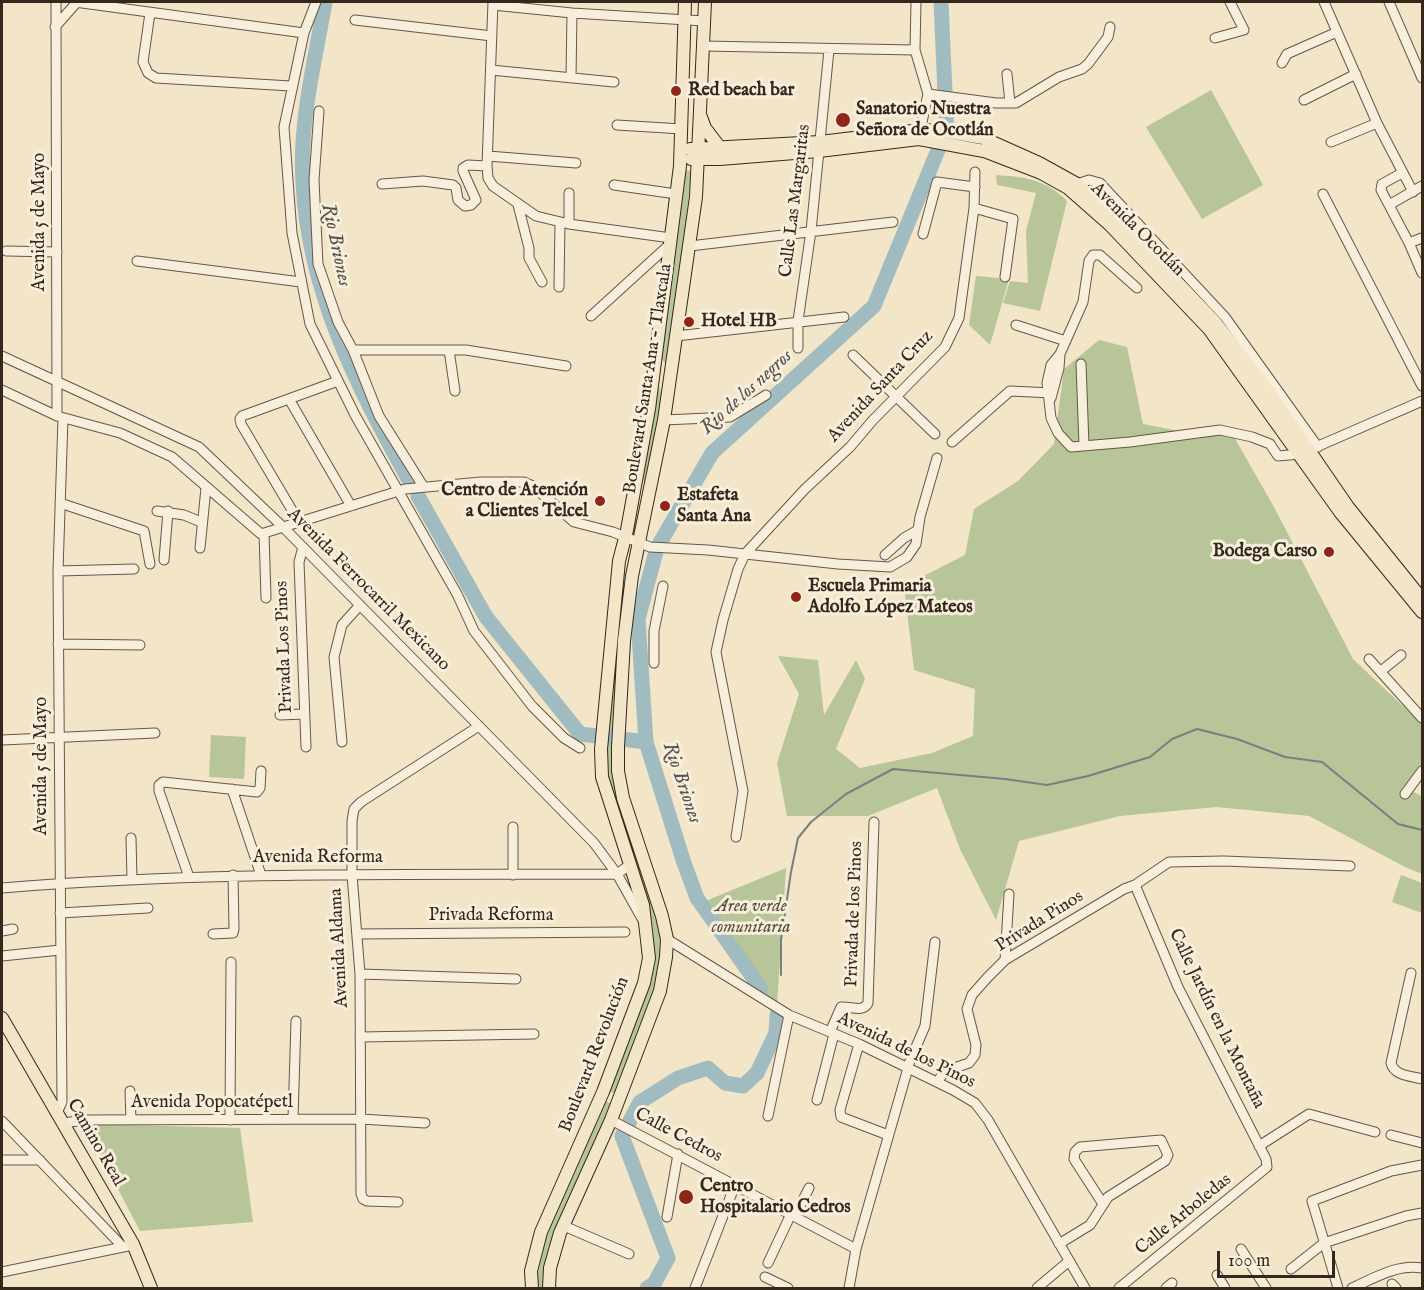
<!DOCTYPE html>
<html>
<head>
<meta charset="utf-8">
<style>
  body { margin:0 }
  #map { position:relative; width:1424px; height:1290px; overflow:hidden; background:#f2e5c8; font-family:"IM FELL English",serif }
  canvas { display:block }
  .frame { position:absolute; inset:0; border:3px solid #34281d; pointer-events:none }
  .scale { position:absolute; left:1217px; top:1251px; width:118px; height:27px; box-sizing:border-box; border:3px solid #34281d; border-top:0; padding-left:8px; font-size:18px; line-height:21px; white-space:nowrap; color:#34281d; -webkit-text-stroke:4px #f7eedb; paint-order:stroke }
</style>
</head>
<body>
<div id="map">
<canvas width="1424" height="1290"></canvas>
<div class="frame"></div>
<div class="scale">100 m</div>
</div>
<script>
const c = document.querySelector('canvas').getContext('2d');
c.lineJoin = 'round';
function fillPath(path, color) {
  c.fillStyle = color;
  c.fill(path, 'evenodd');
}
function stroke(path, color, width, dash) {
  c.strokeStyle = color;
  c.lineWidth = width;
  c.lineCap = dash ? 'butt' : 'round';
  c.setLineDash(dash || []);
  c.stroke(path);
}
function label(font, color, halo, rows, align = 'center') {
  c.font = font + ' "IM FELL English",serif';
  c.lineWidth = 6;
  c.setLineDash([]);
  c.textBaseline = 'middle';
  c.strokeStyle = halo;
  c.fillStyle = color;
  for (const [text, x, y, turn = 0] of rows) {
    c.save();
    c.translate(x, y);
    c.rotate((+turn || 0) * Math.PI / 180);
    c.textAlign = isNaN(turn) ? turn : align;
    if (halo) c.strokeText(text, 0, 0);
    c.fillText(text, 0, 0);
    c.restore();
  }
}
const green = new Path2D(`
  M1211,90L1263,185L1202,219L1146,127Z
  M682,170L692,171L668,366L660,357Z
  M996,175C1025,177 1045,179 1067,201L1040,311L1003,303L1010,281L1028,283L1026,231L1036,193L997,185Z
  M976,276L1009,279L990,345L969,325Z
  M1099,340L1127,347L1143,424L1190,433L1234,437L1274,507L1353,659L1422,724V765L1405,788L1422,796V874L1405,867L1309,816L1217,807L1120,816L1019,841L996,920L960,849L937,788L868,816H787L777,763L799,694L778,656L818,660L824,715L856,660L865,679L836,749L860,768L932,753L973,736L975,689L914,670L904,586L965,555L974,509L1018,481L1054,444L1064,369Z
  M658,383L663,401L648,485L643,480Z
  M608,674L622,675L616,761L651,890L662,940L656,989L618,1095L607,1090L650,958L604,777Z
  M211,735L246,737L244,779L209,777Z
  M786,868L777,1005L770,1002L703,902Z
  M1401,875L1422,883V913L1392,902Z
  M605,1101L614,1104L558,1231L548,1288H538L537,1277L548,1231Z
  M88,1124L240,1128L253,1222L140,1231L86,1128Z`);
const stream = new Path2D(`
  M781,975V940L791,872L798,838L811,822L846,794L893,769L1005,779L1047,785L1088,776L1150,757L1172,739L1197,729L1237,739L1285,757L1322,762L1398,824L1422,830`);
const river = new Path2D(`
  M325,2C315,61 299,122 303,182C308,292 357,386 409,480
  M941,2L945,92
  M418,496L486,617L580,734L646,742L684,863L697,898L761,989
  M646,742L638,619L657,548L712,453L874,306L947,128L945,101
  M647,1288L654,1284L668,1258L622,1136L640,1102L678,1078L708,1068L725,1083L743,1086L757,1073L776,1033L777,1015`);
const minor = new Path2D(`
  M56,2L57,416
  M75,2L304,33
  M316,2L304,33L284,127L292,233L310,324L355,415L457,594L474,631L532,706L564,738L580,748
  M493,2L487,166L488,178L493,186L536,216L569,224L671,238
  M916,2L915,50L928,94L919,136
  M1324,2L1377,123L1413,192
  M1389,2L1422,78
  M493,5L572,13L704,21
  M150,13L143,62L148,73L156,78L291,86
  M355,20L492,36
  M55,27L77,2
  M1215,38L1244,30L1230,2
  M703,46L915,50
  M1282,63L1287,54L1337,32
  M491,70L614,82
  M1007,74L1010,103
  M571,78L572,13
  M928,94L996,103H1016L1059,77L1082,69L1088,64L1108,37L1110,27
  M1304,100L1356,74
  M319,111L314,180L318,264L338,322L353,350L379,416L423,486
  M617,125L682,129
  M1331,142L1377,123
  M488,156L576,163
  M1402,173L1382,184L1381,190L1409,243L1422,273
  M382,184L423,181L453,185L456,188L458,200L465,206L471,205L476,200L463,171V168L468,165L487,166
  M1077,184L1089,180L1100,183L1225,317L1318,447
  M614,185L676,194
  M1323,194L1422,386
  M518,205L529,248V258L542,282
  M1389,205L1422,186
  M974,208L1013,219L1005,277
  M569,224V193
  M923,234L937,182L975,187
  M1409,243L1422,238
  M690,246L893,222
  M6,251L57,252
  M137,261L301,282
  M559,287L560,222
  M1137,288L1100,255H1093L1089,261L1083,302L1060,354L1051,365L1047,383L1051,418L1058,433L1071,447L1130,442L1220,430L1252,437L1270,444L1278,456L1300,454L1422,401
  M591,316L670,244
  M1016,325L1066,341
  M676,336L844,317
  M798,348V321L811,231L829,50
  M353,350H466L566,366
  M449,350L455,391
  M853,355L935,434
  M2,356L199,447L283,527L594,843L617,874L644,922
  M1081,364L1084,446
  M2,390L57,416L120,433L172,457L261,534L405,489L481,482H524L533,486L574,522L613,532L650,547L708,550L838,564L890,567L907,557L916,544L920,517L937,458
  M1051,398L1059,368L1060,354
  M289,399L351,506
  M664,420L730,417L766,395
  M952,442L1010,391L1052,393
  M60,503L144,531L150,564
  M157,511L184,515L201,522
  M299,522L241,424L240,419L242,416L338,381
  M264,533L266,598
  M303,547L299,562L306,747
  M200,548L206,488
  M885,555L904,538L918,530
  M164,560L168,511
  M58,571L134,569
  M58,644L140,645
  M1369,659L1422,718
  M654,663V631L663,586
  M1381,671L1401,655
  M280,715L304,714
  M2,740L155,733
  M342,742L334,657L342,625L360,605
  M232,789L261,875
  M1405,794L1422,771
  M513,827V875
  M736,837L743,791L716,652L723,620L738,569L745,554L805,489L850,447L873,420L945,347L959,318L974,208L975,172
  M131,838L132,880
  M189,877L159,791V785L163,782L257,792L260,788L261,771
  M2,888C206,871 412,875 617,874L631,864
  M60,913L148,908
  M2,931L13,929
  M213,934L233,933L234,929L233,875
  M357,934L625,932
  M667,939L789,1015L859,1044L953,1090L975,1103L988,1120L1085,1288
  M2,956L60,950
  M1005,960L1009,894
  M1411,973L1391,1063C1394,1076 1412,1076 1422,1079
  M360,974L516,979
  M830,1032L841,1007C851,1006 863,1013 868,1003L874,822
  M360,1037L534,1034
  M859,1044L840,1110L841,1117L888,1135
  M907,1068L925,1026L935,942
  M937,1082L945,1071L969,1063L975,1055L976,1045L967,1009L972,995L987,978L1005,960L1124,889L1135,885L1169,862L1224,861L1350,866
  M130,1091L131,1120
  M817,1100L834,1034
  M57,1113L62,1102L58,571L63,418
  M768,1116L789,1015
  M293,1119L296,1021
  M230,1120L231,962
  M611,1120L856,1249
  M2,1121L123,1247
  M64,1123L84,1120L361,1119L425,1123
  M1391,1135L1422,1143
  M1259,1146L1309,1114L1375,1132
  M2,1160H40
  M398,1202L367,1201L363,1199L361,1194L360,974L352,875V821L354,809L361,802L479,726
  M795,1216L809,1188
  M667,1217L678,1154
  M564,1226L629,1254
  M1059,1244L1090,1225L1108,1197L1165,1161L1168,1155L1161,1140L1080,1147L1075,1152L1074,1159L1103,1204
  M1241,1249L1266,1288
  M768,1263L791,1214
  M1291,1269L1324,1243L1406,1216L1422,1213
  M2,1272L128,1246
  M1217,1275L1225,1288
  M765,1277L788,1288
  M1392,1284L1396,1288
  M695,1288L735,1185
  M849,1288L856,1249L908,1068
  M1037,1288L1069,1261
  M1119,1288L1267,1167L1266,1159L1178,987L1135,885
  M1166,1288L1172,1283
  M1338,1288L1312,1201L1391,1171L1422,1165
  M1352,1288C1374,1278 1397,1264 1422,1268`);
const major = new Path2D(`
  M701,117L705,128L721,149
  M690,149L820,142L921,130L943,131L983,138L1039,163L1077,184L1117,219L1215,322L1269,392L1348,507L1422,599
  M691,159H720L819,151L919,139L984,151L1041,173L1068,188L1110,225L1209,329L1340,512L1422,612
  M2,1018L133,1244L151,1288
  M532,1288L531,1271L541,1232L603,1092L644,983L649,958L643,905L602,777L601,749L619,561L627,530L649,409L680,166L685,2
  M549,1288L550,1268L560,1233L611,1120L660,991L666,957L667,939L662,916L623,798L618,771V747L624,641L632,576L664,420L696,197L705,2`);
const markers = [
  [676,91,6,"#8f2418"],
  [843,120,8,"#8f2418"],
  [689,322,6,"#8f2418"],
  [600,501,6,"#8f2418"],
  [665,506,6,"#8f2418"],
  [1329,552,6,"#8f2418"],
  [796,597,6,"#8f2418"],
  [686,1197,8,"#8f2418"]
];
const poiNames = [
  ["Red beach bar",688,91],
  ["Sanatorio Nuestra",856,110],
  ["Señora de Ocotlán",856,131],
  ["Hotel HB",701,322],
  ["Centro de Atención",588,491,"right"],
  ["a Clientes Telcel",588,512,"right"],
  ["Estafeta",677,496],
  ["Santa Ana",677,517],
  ["Bodega Carso",1317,552,"right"],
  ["Escuela Primaria",808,587],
  ["Adolfo López Mateos",808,608],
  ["Centro",700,1187],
  ["Hospitalario Cedros",700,1208]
];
const streetNames = [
  ["Calle Las Margaritas",796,201,-83],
  ["Avenida 5 de Mayo",40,222,-90],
  ["Avenida Ocotlán",1137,230,45],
  ["Boulevard Santa Ana - Tlaxcala",649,379,-81],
  ["Avenida Santa Cruz",881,387,-47],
  ["Avenida Ferrocarril Mexicano",368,590,45],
  ["Privada Los Pinos",285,647,-92],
  ["Avenida 5 de Mayo",42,766,-90],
  ["Avenida Reforma",318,858],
  ["Privada de los Pinos",855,914,-88],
  ["Privada Reforma",491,916],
  ["Privada Pinos",1040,922,-32],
  ["Avenida Aldama",340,948,-93],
  ["Calle Jardín en la Montaña",1216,1019,64],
  ["Avenida de los Pinos",906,1051,26],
  ["Boulevard Revolución",595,1055,-69],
  ["Avenida Popocatépetl",212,1103],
  ["Calle Cedros",678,1136,28],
  ["Camino Real",95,1143,60],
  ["Calle Arboledas",1184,1215,-39]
];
const parkNames = [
  ["Area verde",751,907],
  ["comunitaria",751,928]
];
const waterNames = [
  ["Rio Briones",335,245,78],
  ["Rio de los negros",747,393,-42],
  ["Rio Briones",681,783,71]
];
fillPath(green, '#b7c599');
stroke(stream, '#75817f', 2);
stroke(river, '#a1bcc1', 15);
stroke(minor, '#645748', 11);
stroke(major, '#34281d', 14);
stroke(minor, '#f7eedb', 9);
stroke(major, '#f2e5c8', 12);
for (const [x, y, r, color] of markers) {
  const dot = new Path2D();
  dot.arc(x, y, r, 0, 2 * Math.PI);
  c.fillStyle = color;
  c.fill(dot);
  stroke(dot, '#f7eedb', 2);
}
label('bold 18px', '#34281d', '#f7eedb', poiNames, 'left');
label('18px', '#34281d', '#f7eedb', streetNames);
label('italic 18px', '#554f3c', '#f7eedb', parkNames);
label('italic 20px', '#55544e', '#f7eedb', waterNames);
</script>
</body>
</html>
